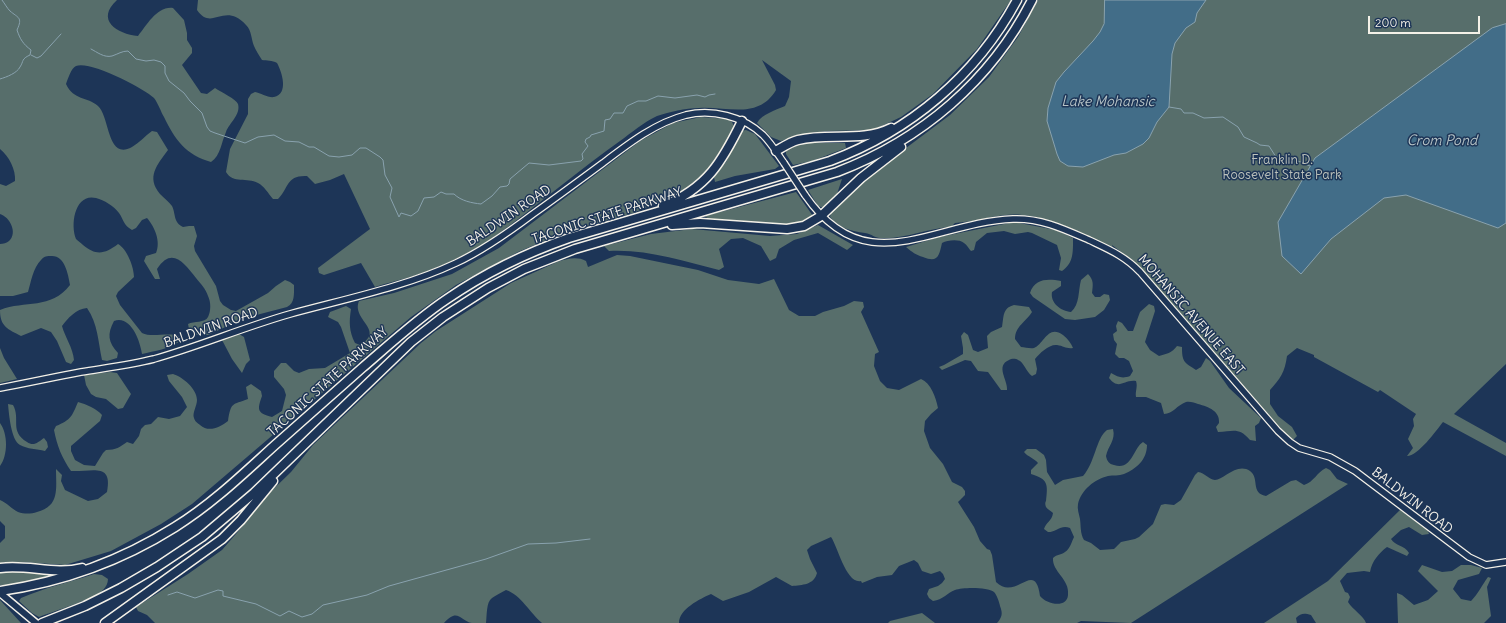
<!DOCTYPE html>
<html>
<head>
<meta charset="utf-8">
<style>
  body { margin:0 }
  #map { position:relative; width:1506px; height:623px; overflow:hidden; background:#1d3557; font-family:Delius,sans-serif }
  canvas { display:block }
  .scale { position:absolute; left:1368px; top:16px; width:112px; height:18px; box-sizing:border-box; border:2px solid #f4f1e8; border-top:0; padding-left:5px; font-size:12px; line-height:14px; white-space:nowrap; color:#f4f1e8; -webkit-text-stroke:3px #1d3557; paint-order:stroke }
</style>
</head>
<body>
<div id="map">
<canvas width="1506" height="623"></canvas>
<div class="scale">200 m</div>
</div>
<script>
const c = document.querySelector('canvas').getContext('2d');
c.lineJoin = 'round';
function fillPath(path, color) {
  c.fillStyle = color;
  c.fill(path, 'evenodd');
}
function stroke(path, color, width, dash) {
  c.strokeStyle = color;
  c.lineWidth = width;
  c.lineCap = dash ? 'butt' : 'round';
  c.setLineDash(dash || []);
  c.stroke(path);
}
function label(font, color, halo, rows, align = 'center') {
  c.font = font + ' Delius,sans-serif';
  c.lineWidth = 3;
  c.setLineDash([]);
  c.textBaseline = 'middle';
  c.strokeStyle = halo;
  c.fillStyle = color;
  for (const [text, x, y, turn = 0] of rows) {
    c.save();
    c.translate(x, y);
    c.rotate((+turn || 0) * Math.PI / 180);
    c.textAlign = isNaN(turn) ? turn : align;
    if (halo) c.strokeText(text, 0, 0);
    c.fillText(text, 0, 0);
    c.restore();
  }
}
const green = new Path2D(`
  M0,0H117C95,20 117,34 138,36C147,25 157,6 173,8L184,20L187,33V40L192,48V53L182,65L201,93L207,94L215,88C221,92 236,99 238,104C241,115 229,123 226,132C221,143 221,155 211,162C186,155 175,140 164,117C161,112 158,103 154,98C144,88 89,60 76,66C71,68 68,79 66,84C74,101 87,96 98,106C110,117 107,161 132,147C139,143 145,136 152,131L157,132L168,150C157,165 146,177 160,194C164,198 169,202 172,206C176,214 173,222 183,227L189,226H194L197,236L194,246L195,251L216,286L220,301L223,305L231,310L236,311L268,293L276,286L285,280L290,282L294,285C294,294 295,303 287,307L245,318L208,335H197L193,333L189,329L188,324C194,321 205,323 208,317C211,311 211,302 208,296C206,289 200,283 196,278C184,263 172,246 157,269L160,279H155L144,261L146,256L156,253C161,242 155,227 147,218L142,220L136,228L132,230C123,225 124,220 119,213C114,206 104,200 96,198C75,193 70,224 76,239C78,241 81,243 83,245C96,256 105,254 118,244C127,249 134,267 134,277L118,292L116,296L120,305L142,333C152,338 167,332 179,336L180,341C170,349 154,351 142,354C140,341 131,315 114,321C107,334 108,342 118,353L117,358L107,361L102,360C98,341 98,324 87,308C76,309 68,318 62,326C65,337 73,348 74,360L71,364L66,362L57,341L51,332L41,328L21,336C8,329 0,327 0,310C25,300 51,310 70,285C68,274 65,256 52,256C47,256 44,256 41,260C33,268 31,282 28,292L13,296H0V244C3,244 7,243 9,241C18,233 10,217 0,214V184L6,186L15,181C16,170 9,156 0,149Z
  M198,0H1011L977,49L933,94L901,117L873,130L828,131L803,134L781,141L771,137L757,123C762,114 776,110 785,106L789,97L791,81L762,60L775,85L776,90C758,120 727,106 699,108C685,108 670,112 657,116C644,122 631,133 620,141C582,168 546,198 509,226C486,244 459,259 433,269C414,277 394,281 375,287L361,263L324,275L319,273L318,268L370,229L344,174L330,180L315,184L307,176C286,175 289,188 278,199H273C268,193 264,186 258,183C247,177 233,184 226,172L230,149L248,114V99L251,94L255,92C261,93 268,98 274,97C289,94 282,72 277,63C272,60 267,61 262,60C259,55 256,51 254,46C251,39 252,31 246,25C224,1 212,32 197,10Z
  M1038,0H1506V364L1454,414L1506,443V456L1443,422C1436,431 1418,456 1407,456L1413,448L1408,439L1414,426L1413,419L1416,414L1380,390L1378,392L1314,357V355L1297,348L1287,356C1285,372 1280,379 1270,390V404L1278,416L1292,427L1297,436L1292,441L1283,433L1129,258L1112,245L1113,248H1112C1087,235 1050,217 1022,215C1005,213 989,218 973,221C967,222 961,222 955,223L951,227C927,228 903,240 880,238C875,238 872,234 865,233C851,231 839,228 830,217L831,212L862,181L950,115L989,77L1018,37Z
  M701,117L728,119L732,122L734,126L731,136L714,165L681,193L633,213L565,232L518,252L456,285L411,317L192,504L161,524L111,551L65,565L22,562H4L0,564V543L5,538V526L0,521V500C7,503 12,509 18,512C24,514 31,514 37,512C60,506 56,489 56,469L62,475L61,481L65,490L88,501L98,499L107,492C113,462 92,472 71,471C62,458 57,446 54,430L56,426C71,420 72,416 78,402C86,404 97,409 102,415L100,421L71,446V451L75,460L84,465L95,466L103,453L106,450C116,450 120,447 127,442L133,444L139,436L141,429L145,425L151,424L158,417L169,419L180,416L187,407L182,397L169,381L167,375L173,374C183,377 197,389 197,400C197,406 192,413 194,418C195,422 198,423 200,425C209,433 220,427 228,421C231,402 232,405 248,399L246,387L251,384L261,391L262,396C257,410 257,413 272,417L282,411L286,395L284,389L274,377V371L281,363H286L294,371L299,373L309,369L325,368L350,353L341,327L338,322L328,317L330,312L346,306L351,309C349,322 349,331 355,343L360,345C386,330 351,320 359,301L394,293L452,274L499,248L640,141L673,123Z
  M746,130L755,134L779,166L775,169L735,176L715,182L714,177L726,162L741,131Z
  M805,143H845L846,148L812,161L793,165L786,154V150L790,147Z
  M842,179L836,197L824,208L818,206L808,190Z
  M796,192L813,216L801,224L792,225L711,221L705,216Z
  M1014,222L1056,230L1073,238C1073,251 1074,263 1062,271L1059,270L1061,258L1057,245L1032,233L1028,232L1015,234L1004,231L987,233L976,242L974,250L971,251C969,249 967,245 964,243C959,239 948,240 942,243C939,256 938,263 923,257C916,255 912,252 906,247L939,237Z
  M818,225L853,245L847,250L818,233L794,240L779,249L776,258L770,261L761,246L743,238L731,239L719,249L724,267L719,270C683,261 647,249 609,251L604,246L651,234L692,229L770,236L797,234Z
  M617,255L630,256L698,270L728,280L759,284L774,279L789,310L799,316H815L823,312L844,306L854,301L863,302L864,307L861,312L879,352L875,354L874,366L880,381L887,388L899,390L921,379C931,383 936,398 938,408L931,414L925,421L924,431L930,448L943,464L952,482L962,487L965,491V495L958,502L974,527L980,541L987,549L990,550L992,555L996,582C1016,602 1035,558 1040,596C1046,604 1067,609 1068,595C1070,579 1052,572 1053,558C1057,554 1061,555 1065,552C1070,549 1072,541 1074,537L1070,528C1061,524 1057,532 1048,532L1044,529C1046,522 1052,521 1053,513C1051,511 1047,509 1046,507C1045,505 1045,502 1046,501C1048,484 1048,479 1031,474V470L1038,463C1034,458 1028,457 1024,452L1027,449H1036L1044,455L1046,460L1047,472L1055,485L1063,480L1083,476C1095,463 1096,438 1107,430L1113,429C1116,440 1108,446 1106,456C1107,461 1109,464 1114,465C1132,471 1133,448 1143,442L1147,445C1147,460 1136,469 1124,474C1119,476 1113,475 1108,476C1095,479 1081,490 1078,504C1077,509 1079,514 1080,519C1081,526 1080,533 1084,540L1091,543L1100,550L1114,549L1121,542L1135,539L1139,537L1153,524L1161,505L1165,504L1174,505L1181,500L1195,475L1198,472C1205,473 1208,479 1215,480C1223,480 1237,462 1250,471C1260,478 1250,493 1266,496L1291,481L1296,480L1304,485C1314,482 1317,472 1326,468L1330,470L1337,479L1348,484L1131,623L1081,621L1077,623H997C1002,617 1003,614 1000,606C999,602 997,595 994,592C988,587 963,587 955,590C947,593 943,600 933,601L929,598L927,594L929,589L938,586L942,583L945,579L943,574L940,571L931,574L922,571L918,563L914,560L899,566L892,575L877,577L862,583L861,581C846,584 838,547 831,537L811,546L807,550L810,559L817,573C814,585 802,585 792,586L776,577L749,592L723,601L711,594C700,599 679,609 679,623H542C530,613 521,595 506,590C501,593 496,595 492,598C486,602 487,616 486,623C481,623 476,623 472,623C460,621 458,607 444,623H155L147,615L138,611L136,607L188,574L222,550L242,527L259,503L291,472L313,445L421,343L436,331L511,283L557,262C566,259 577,256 586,261L588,267Z
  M1088,274C1094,280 1093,285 1092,293L1095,297H1100L1104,294L1109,295L1110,300L1104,310L1095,317L1075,320L1065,319L1033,297L1030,293C1035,278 1048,279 1061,281V286L1052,292C1050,303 1061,311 1071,312C1080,304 1078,291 1081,280Z
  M1149,304L1154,306L1155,311L1145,342L1150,350L1159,356C1166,354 1172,353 1177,346L1182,347C1182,362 1184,362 1196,370L1201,367L1206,358L1210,361L1229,388L1261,418L1259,423L1255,426L1256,441L1250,440C1239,427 1234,431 1218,432L1216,427L1219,423C1220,411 1209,407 1198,404C1195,403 1190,401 1186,402C1177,405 1173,414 1164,414L1161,403L1146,397H1136C1135,391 1138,387 1136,381C1124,379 1119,391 1109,378L1111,373C1118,377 1122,379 1130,376L1133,371L1129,361L1124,358H1119L1115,354L1117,344L1114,340L1113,334L1117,331L1116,326L1118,321L1122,323L1128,331H1133L1140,312Z
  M1014,305L1029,307L1032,312C1026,322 1015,326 1015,339L1021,347C1025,347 1030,349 1034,348C1044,344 1048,324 1063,335C1068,339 1071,343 1073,348C1066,349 1064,346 1057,345C1049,344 1040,353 1035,359L1037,369L1036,374L1032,376C1026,372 1024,362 1018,360C1015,358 1011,359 1009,360C995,366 1008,380 1007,390H1001L988,372L978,371L971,361L965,360L942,370L939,367L944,365L963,354V348L961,336L964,332L968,335L973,350L978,352L988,348L987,336L991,332L1002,327C1004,317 1002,308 1014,305Z
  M239,334L244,337L250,360L246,364L242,373L232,359L222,340Z
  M0,348L4,358L17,379L0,383Z
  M110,372L117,373L131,394L123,408L118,409L106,399L96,397L91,394L86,385L84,375Z
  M8,404L13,405C21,419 9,431 27,442C34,447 38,442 44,438L47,442L48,447L45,451C37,449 27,449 20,445C11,440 9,414 8,404Z
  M0,423C8,434 8,455 0,466Z
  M1402,508L1427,528L1429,534L1422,535L1409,527L1401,530L1391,539C1395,546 1405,545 1409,553L1407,556L1387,547C1379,553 1372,561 1370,572L1364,571L1347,573L1340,581L1345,592L1348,593L1350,597L1348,602C1353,610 1364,616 1366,623H1316L1311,615C1304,613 1301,613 1296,618L1297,623H1264L1328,581Z
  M1422,565L1442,572L1452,571L1461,565H1471L1482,568L1479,574L1458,580L1453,589L1461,599L1471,601C1478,594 1482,585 1488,577L1491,578L1487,587L1491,616L1484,623H1398L1397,593L1402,595L1414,605L1428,600L1438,591L1418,571Z
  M0,570L45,572L53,576L11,585H0Z
  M94,574L102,575L108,579C108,583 106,587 103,590C92,600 54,611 39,617L32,613L19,601L21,598C44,588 70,582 94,574Z
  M0,600L21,623H0Z
  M922,613L935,623H888L890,621Z`);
const water = new Path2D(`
  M1105,0H1206L1197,13L1195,22L1186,28L1175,43L1172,54L1169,107L1157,122L1149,138L1143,144L1126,153L1114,155L1083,167L1068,166L1060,161L1057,154L1047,121L1048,108L1056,82L1064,72L1093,41L1100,32L1104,24Z
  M1506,24V223L1498,228L1406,195L1384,198L1331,239L1301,274L1282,256L1278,222L1315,158L1492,28Z`);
const stream = new Path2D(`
  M91,49C97,52 104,58 112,56C118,54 122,51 128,51L136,59L146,61L154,60L161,62L165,66V73L169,81L184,93L190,101L202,113L207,127L210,131L215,133L245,143L258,137L274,135L285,141L299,142L309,147H314L329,156L339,157L352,155L360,148H366L380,157L383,160L385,175L392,188L390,197L399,217L401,213L411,216L418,211L424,198L434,197L441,192L446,194H454C461,201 472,203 481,204L492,196L500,187L507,186L509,184L510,179L529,163L549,165L581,161L583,159L582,154L588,146L585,142L586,139L590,137L591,135L604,131L605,120L610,119L614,113H623L627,106L638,101H646L658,96L675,98L697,95L705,97L709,95L715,94
  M31,55L37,58L41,56L61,34
  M0,79C7,77 17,73 20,67C24,61 21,59 30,55L31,50C23,44 20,39 17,30C23,17 18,18 10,11C7,8 5,4 2,0
  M1169,107L1181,109L1184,113H1193L1204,118L1223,117L1238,127L1244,137L1257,143L1260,145L1269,146L1276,157C1279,157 1282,156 1285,156C1290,157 1304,164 1310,166
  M168,595L177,592L195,598L218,590L223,591V596L256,604L280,616L289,611L302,617L312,614L323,605L367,595L389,586L486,559L528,544L556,543L590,539`);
const tertiary = new Path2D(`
  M805,195C866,284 933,222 1013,219C1041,218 1064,229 1089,240C1108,249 1125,256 1140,272L1278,431L1290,442L1299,448L1330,457L1355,471L1469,557L1486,565L1506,562
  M0,388C27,383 54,377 81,372C105,368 130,365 154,359C200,346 244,327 290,314C345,299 405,287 456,263C484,250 509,232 533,214C557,197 580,180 603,163C628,144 655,123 686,115C712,109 743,116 763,135C771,143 777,153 784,163`);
const secondary = new Path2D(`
  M0,593L36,623`);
const motorway = new Path2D(`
  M776,151C783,147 790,142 798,140C829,132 861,143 891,128
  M663,206C707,188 722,162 742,121
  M672,225L700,223L787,229L804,226L821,216L861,178L901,147
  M0,568C27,564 55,575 82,568
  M0,591C63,582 121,561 175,527C212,504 243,474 275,445C304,419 333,394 362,368C390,344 417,319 447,299C485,273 526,253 569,238L830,161C910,131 976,76 1017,0
  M42,623L85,606L121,588L157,567L202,537L254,493L411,342L443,317L488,288L524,269L575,249L837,172C921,140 991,81 1032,0
  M105,623L222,539L241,520L273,481`);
const tertiaryBridge = new Path2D(`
  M784,163L805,195`);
const parkNames = [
  ["Franklin D.",1282,160],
  ["Roosevelt State Park",1282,175]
];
const streetNames = [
  ["BALDWIN ROAD",509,216,-34],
  ["TACONIC STATE PARKWAY",607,216,-18],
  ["MOHANSIC AVENUE EAST",1191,315,49],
  ["BALDWIN ROAD",211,328,-19],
  ["TACONIC STATE PARKWAY",328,382,-42],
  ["BALDWIN ROAD",1412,501,38]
];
const waterNames = [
  ["Lake Mohansic",1108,102],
  ["Crom Pond",1442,141]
];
fillPath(green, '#576e6b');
fillPath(water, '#426d88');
stroke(water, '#89a2ae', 1);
stroke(stream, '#89a2ae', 1);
stroke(tertiary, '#f4f1e8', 8);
stroke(secondary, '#f4f1e8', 9);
stroke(motorway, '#f4f1e8', 11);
stroke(tertiary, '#1d3557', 5.5);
stroke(secondary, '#1d3557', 6);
stroke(motorway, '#1d3557', 8);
stroke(tertiaryBridge, '#f4f1e8', 8, []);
stroke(tertiaryBridge, '#1d3557', 5.5);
label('13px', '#bdc3bc', '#1d3557', parkNames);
label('13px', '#f4f1e8', '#1d3557', streetNames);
label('italic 14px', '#b6c3c6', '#1d3557', waterNames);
</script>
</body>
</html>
